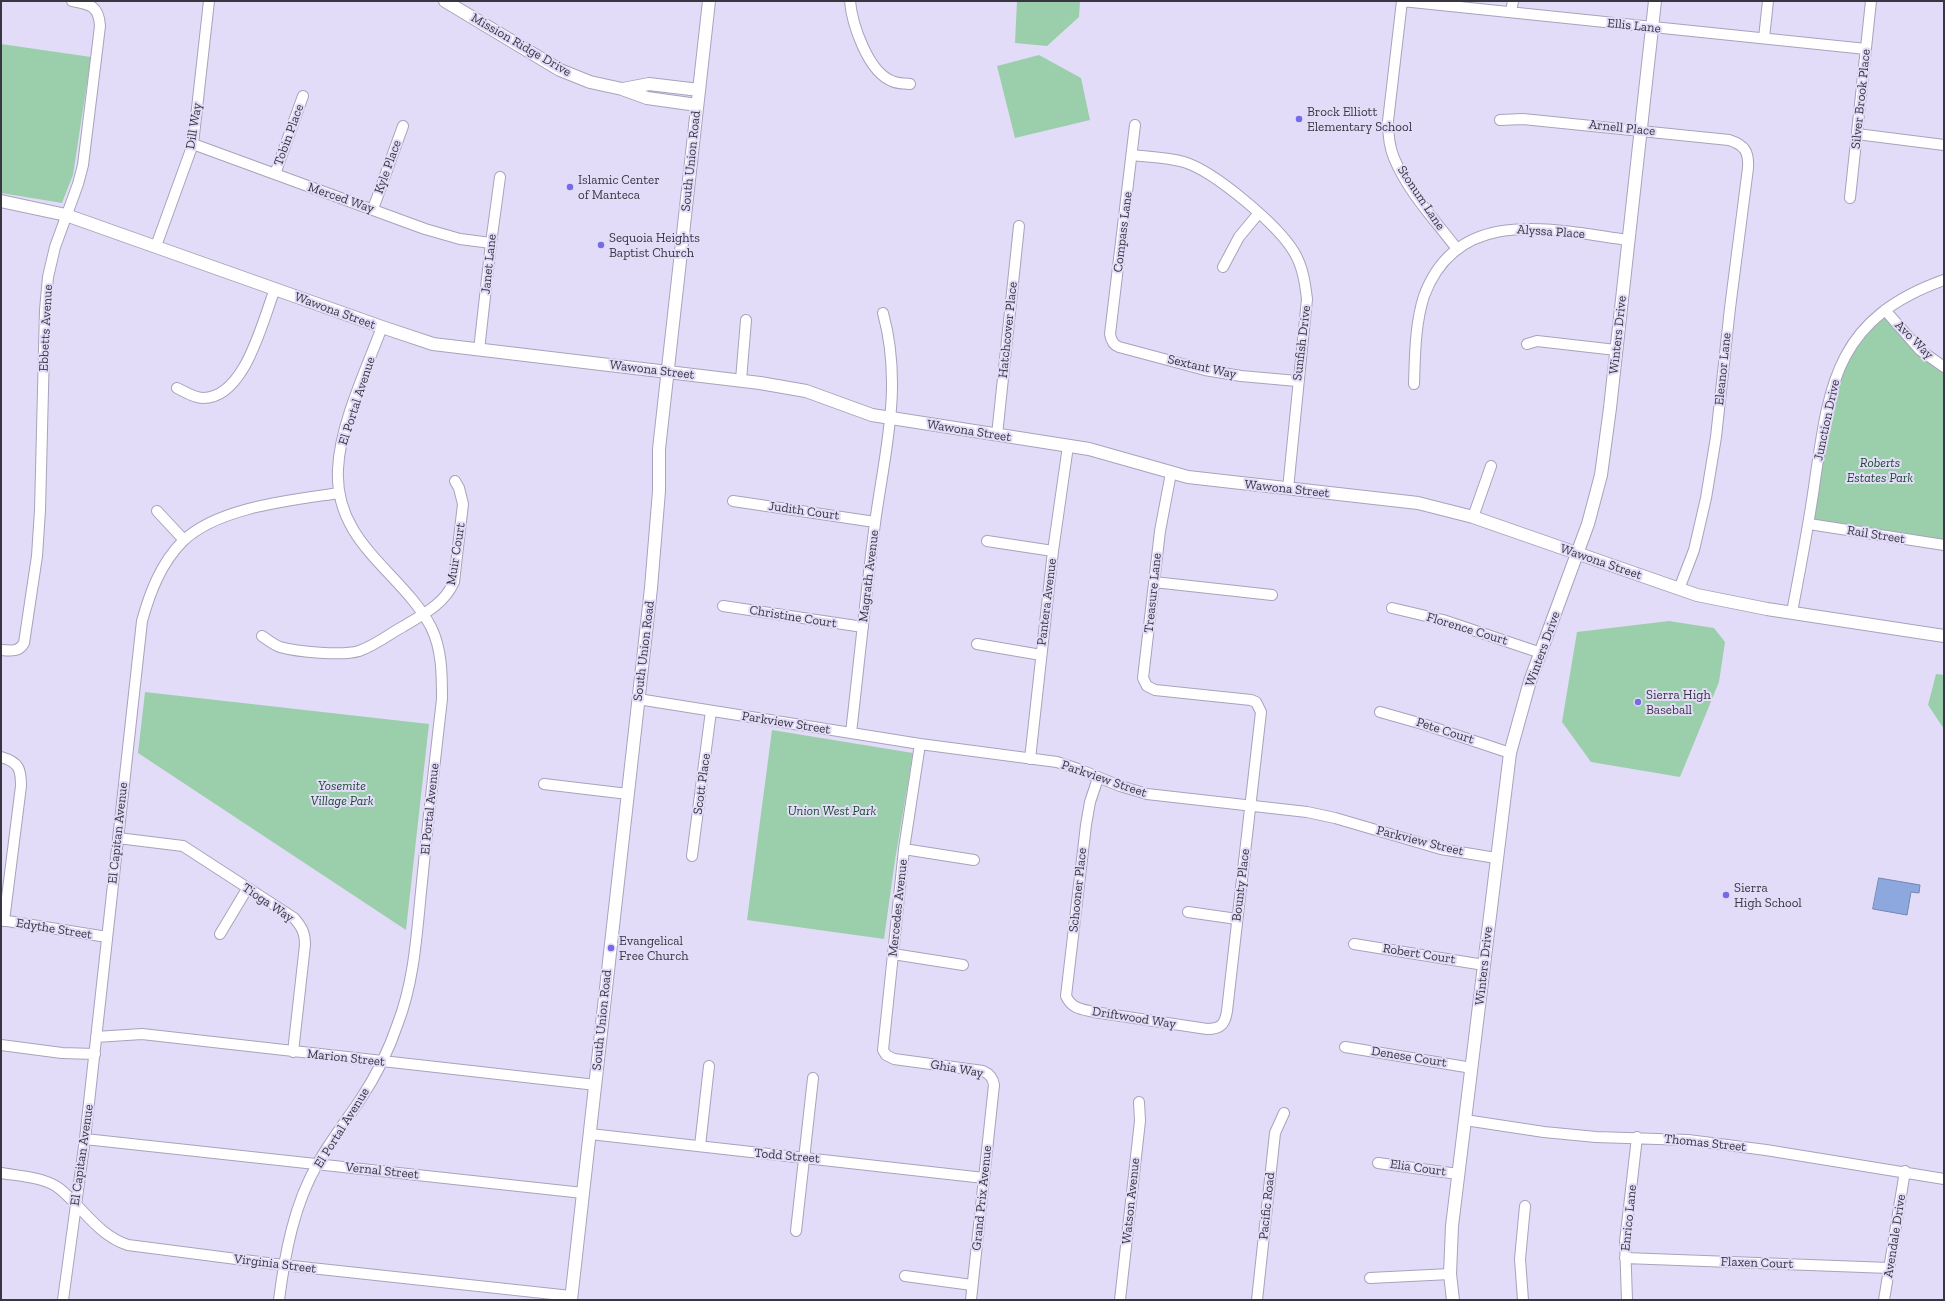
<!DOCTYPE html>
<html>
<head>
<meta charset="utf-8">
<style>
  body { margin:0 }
  #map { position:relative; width:1945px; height:1301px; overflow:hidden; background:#e3dcf8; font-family:"Zilla Slab",serif }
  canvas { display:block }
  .frame { position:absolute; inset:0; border:2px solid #393641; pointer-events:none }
</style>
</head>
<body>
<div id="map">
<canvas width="1945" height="1301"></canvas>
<div class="frame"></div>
</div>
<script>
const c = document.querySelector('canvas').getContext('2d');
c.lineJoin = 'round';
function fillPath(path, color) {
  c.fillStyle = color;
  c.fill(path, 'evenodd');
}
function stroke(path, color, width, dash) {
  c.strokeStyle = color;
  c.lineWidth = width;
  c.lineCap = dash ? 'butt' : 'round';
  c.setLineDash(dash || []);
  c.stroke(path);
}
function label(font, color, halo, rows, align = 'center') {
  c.font = font + ' "Zilla Slab",serif';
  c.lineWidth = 4;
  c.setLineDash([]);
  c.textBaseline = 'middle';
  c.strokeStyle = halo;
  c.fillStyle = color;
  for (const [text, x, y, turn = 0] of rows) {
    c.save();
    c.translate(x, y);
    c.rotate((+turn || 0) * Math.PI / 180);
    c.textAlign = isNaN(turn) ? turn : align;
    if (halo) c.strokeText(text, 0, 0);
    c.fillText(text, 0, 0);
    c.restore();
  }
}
const green = new Path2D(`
  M1017,1H1080L1079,17L1047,46L1015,43Z
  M1,44L91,57L73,175L62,203L1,193Z
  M1039,55L1081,78L1090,120L1015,138L997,66Z
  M1885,310L1944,367V545L1809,524L1838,368Z
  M1669,621L1714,628L1725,642L1719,682L1680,777L1591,762L1562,722L1577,632Z
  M1936,674L1944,675V729L1928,705Z
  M145,692L429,724L406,930L138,753Z
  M772,730L913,753L895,860L884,939L747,920Z`);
const water = new Path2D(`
  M1879,878L1920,885L1919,893L1911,892L1907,915L1873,909Z`);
const minor = new Path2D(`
  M850,1C852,24 868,72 892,81C897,84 904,83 910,84
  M1402,1L1866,49
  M1402,1L1388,121C1388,134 1389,146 1394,158C1408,192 1435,220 1457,249
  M1511,12L1513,1
  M1764,38L1768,1
  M1500,120L1523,119L1729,140C1745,145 1749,152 1748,168L1730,308L1716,437L1706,498L1694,550L1679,589
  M1135,125L1110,334C1111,340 1113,345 1119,347L1205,370L1241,376L1297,381
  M1857,134L1944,145
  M193,144L425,229L460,239L491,243
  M1132,155C1149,157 1167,157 1184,162C1214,171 1278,225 1294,252C1303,267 1305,283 1307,299L1288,489
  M275,174L303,96
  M1850,198L1871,1
  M373,209L403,126
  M156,246L193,144L209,1
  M1223,267L1239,237L1258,214
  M1885,310L1920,350L1944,367
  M1527,344L1537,341L1616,350
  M479,350L491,243L500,177
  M741,380L746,320
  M1414,384C1415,355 1415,324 1424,296C1458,204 1554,230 1628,240
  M177,388C185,392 194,398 203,398C245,398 262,322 275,289
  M997,435L1019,226
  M733,501L875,522
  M157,511L184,540
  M1473,517L1491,466
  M1809,524L1944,545
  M987,541L1053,551
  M1154,582L1272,595
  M723,606L863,627
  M1392,608L1443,620L1541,653
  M1792,612C1800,570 1808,529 1814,487C1829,384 1835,319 1944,280
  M262,636C268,640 274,645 280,647C297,652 343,656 359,651C376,645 389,634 404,626C424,614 444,604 454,582L463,504L459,488L455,481
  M977,644L1041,655
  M1,650C11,651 19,652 24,643L37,556L40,510L45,310L48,277L55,247L78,184L83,165L100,26C99,6 90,4 72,1
  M638,699L920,744L1057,762L1078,769L1120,786L1147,794L1307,812L1335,818L1441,849L1496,858
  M1380,712L1426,725L1510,753
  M851,733C859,663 866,593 875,523C885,450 903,386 883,313
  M920,744L904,849L883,1050L886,1055L894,1059L983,1071C990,1074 993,1078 994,1085L971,1300
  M1,757C19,762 21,769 21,786L4,921
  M1030,759L1053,551L1068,446
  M1098,778L1090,802L1086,825L1066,996C1072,1009 1081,1009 1094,1012L1207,1029C1221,1029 1225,1024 1227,1011L1261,712L1256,702L1251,700L1155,690L1147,686L1143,678L1160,531L1171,473
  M544,784L628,794
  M118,838L183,846L294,918C302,927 305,933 305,945L293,1052
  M904,849L974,860
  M692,856L711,711
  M1188,912L1237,919
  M1,920L107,937
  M220,934L247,889
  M1354,944L1484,965
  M893,954L963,965
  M96,1037L142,1034L596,1085
  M1,1045L62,1053L95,1054
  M1345,1047L1472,1068
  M1465,1120L1544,1132L1596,1137L1688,1140L1766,1150L1944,1179
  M590,1134L984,1178
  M85,1139L583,1193
  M700,1146L709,1066
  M1378,1163L1458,1174
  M1,1173C19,1176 45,1177 60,1189C83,1208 98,1235 128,1245L283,1265L571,1296
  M796,1231L813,1078
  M1625,1258L1889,1268
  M905,1276L972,1285
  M1370,1278L1450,1274
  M63,1300L85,1139L142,621C150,592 161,563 183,541C218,507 293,500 339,493
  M279,1300C285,1253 294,1204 318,1163C330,1141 346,1121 360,1100C376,1076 389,1050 398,1023C415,979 417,929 422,882C428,821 435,760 442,699C442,675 442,649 431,627C401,571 334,543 338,469C340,424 366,370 382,327
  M1120,1300L1140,1121L1139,1102
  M1257,1300L1275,1133L1284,1113
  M1523,1300L1520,1259L1525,1206
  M1627,1300L1625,1242L1637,1137
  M1884,1300L1905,1171`);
const tertiary = new Path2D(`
  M445,1L560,70L590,82L622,89L647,98L697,105
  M623,89L649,84L699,90
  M1,201L66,215L382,327L433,344L760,383L806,391L872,415L1089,449L1188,477L1418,503L1473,517L1697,595L1767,609L1944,636
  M571,1300L651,588L659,491V449L709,1
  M1453,1300L1450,1274L1452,1226L1510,753L1530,681L1588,524L1601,475L1610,408L1655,1`);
const markers = [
  [1299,119,4,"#766be6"],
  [570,187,4,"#766be6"],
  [601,245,4,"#766be6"],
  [1638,702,4,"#766be6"],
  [1726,895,4,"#766be6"],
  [611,948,4,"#766be6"]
];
const streetNames = [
  ["Ellis Lane",1634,26,6],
  ["Mission Ridge Drive",521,45,30],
  ["Silver Brook Place",1861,99,-84],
  ["Dill Way",194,126,-81],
  ["Arnell Place",1622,128,6],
  ["Tobin Place",289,135,-70],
  ["South Union Road",691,161,-84],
  ["Kyle Place",388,167,-70],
  ["Merced Way",341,198,19],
  ["Stonum Lane",1421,198,56],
  ["Compass Lane",1123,232,-83],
  ["Alyssa Place",1551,232,4],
  ["Janet Lane",489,264,-84],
  ["Wawona Street",335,311,20],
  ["Ebbetts Avenue",46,328,-87],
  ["Hatchcover Place",1008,330,-84],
  ["Winters Drive",1618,335,-84],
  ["Avo Way",1914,340,45],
  ["Sunfish Drive",1302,343,-83],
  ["Sextant Way",1202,367,13],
  ["Eleanor Lane",1723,369,-84],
  ["Wawona Street",652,370,7],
  ["El Portal Avenue",357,401,-72],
  ["Junction Drive",1827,420,-78],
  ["Wawona Street",969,431,9],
  ["Wawona Street",1287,489,6],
  ["Judith Court",804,511,8],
  ["Rail Street",1876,535,9],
  ["Muir Court",456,554,-81],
  ["Wawona Street",1601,562,19],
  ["Magrath Avenue",869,576,-83],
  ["Treasure Lane",1153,593,-84],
  ["Pantera Avenue",1047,602,-83],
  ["Christine Court",793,617,9],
  ["Florence Court",1467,629,17],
  ["Winters Drive",1543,649,-70],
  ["South Union Road",644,651,-83],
  ["Parkview Street",786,723,9],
  ["Pete Court",1445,731,18],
  ["Parkview Street",1104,779,19],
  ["Scott Place",702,784,-82],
  ["El Portal Avenue",430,809,-84],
  ["El Capitan Avenue",118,833,-84],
  ["Parkview Street",1420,841,14],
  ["Bounty Place",1241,885,-83],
  ["Schooner Place",1078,890,-84],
  ["Tioga Way",268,903,34],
  ["Mercedes Avenue",898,908,-84],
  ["Edythe Street",54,929,9],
  ["Robert Court",1419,954,9],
  ["Winters Drive",1484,966,-84],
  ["Driftwood Way",1134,1018,9],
  ["South Union Road",602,1020,-84],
  ["Denese Court",1409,1057,9],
  ["Marion Street",346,1058,6],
  ["Ghia Way",957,1069,10],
  ["El Portal Avenue",342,1128,-58],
  ["Thomas Street",1705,1143,6],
  ["El Capitan Avenue",82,1155,-82],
  ["Todd Street",787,1156,5],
  ["Elia Court",1418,1168,8],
  ["Vernal Street",382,1171,6],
  ["Grand Prix Avenue",982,1198,-84],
  ["Watson Avenue",1131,1201,-84],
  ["Pacific Road",1267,1206,-84],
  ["Enrico Lane",1629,1218,-84],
  ["Avendale Drive",1895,1236,-81],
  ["Flaxen Court",1757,1263,2],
  ["Virginia Street",275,1264,7]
];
const poiNames = [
  ["Brock Elliott",1307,112],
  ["Elementary School",1307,127],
  ["Islamic Center",578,180],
  ["of Manteca",578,195],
  ["Sequoia Heights",609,238],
  ["Baptist Church",609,253],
  ["Sierra High",1646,695],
  ["Baseball",1646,710],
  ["Sierra",1734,888],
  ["High School",1734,903],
  ["Evangelical",619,941],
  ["Free Church",619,956]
];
const parkNames = [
  ["Roberts",1880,463],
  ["Estates Park",1880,478],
  ["Yosemite",342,786],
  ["Village Park",342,801],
  ["Union West Park",832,811]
];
fillPath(green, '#9bcfac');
fillPath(water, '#8ca8df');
stroke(water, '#7386b0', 1);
stroke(minor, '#a9a2bc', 12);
stroke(tertiary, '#a9a2bc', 14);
stroke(minor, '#fff', 10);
stroke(tertiary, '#fff', 12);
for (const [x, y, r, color] of markers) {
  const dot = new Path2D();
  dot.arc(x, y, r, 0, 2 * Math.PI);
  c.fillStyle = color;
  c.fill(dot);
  stroke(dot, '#e3dcf8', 1.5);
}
label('13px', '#393641', '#e3dcf8', streetNames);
label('13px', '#393641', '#e3dcf8', poiNames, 'left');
label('italic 13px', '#1b492e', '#e3dcf8', parkNames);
</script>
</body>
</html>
